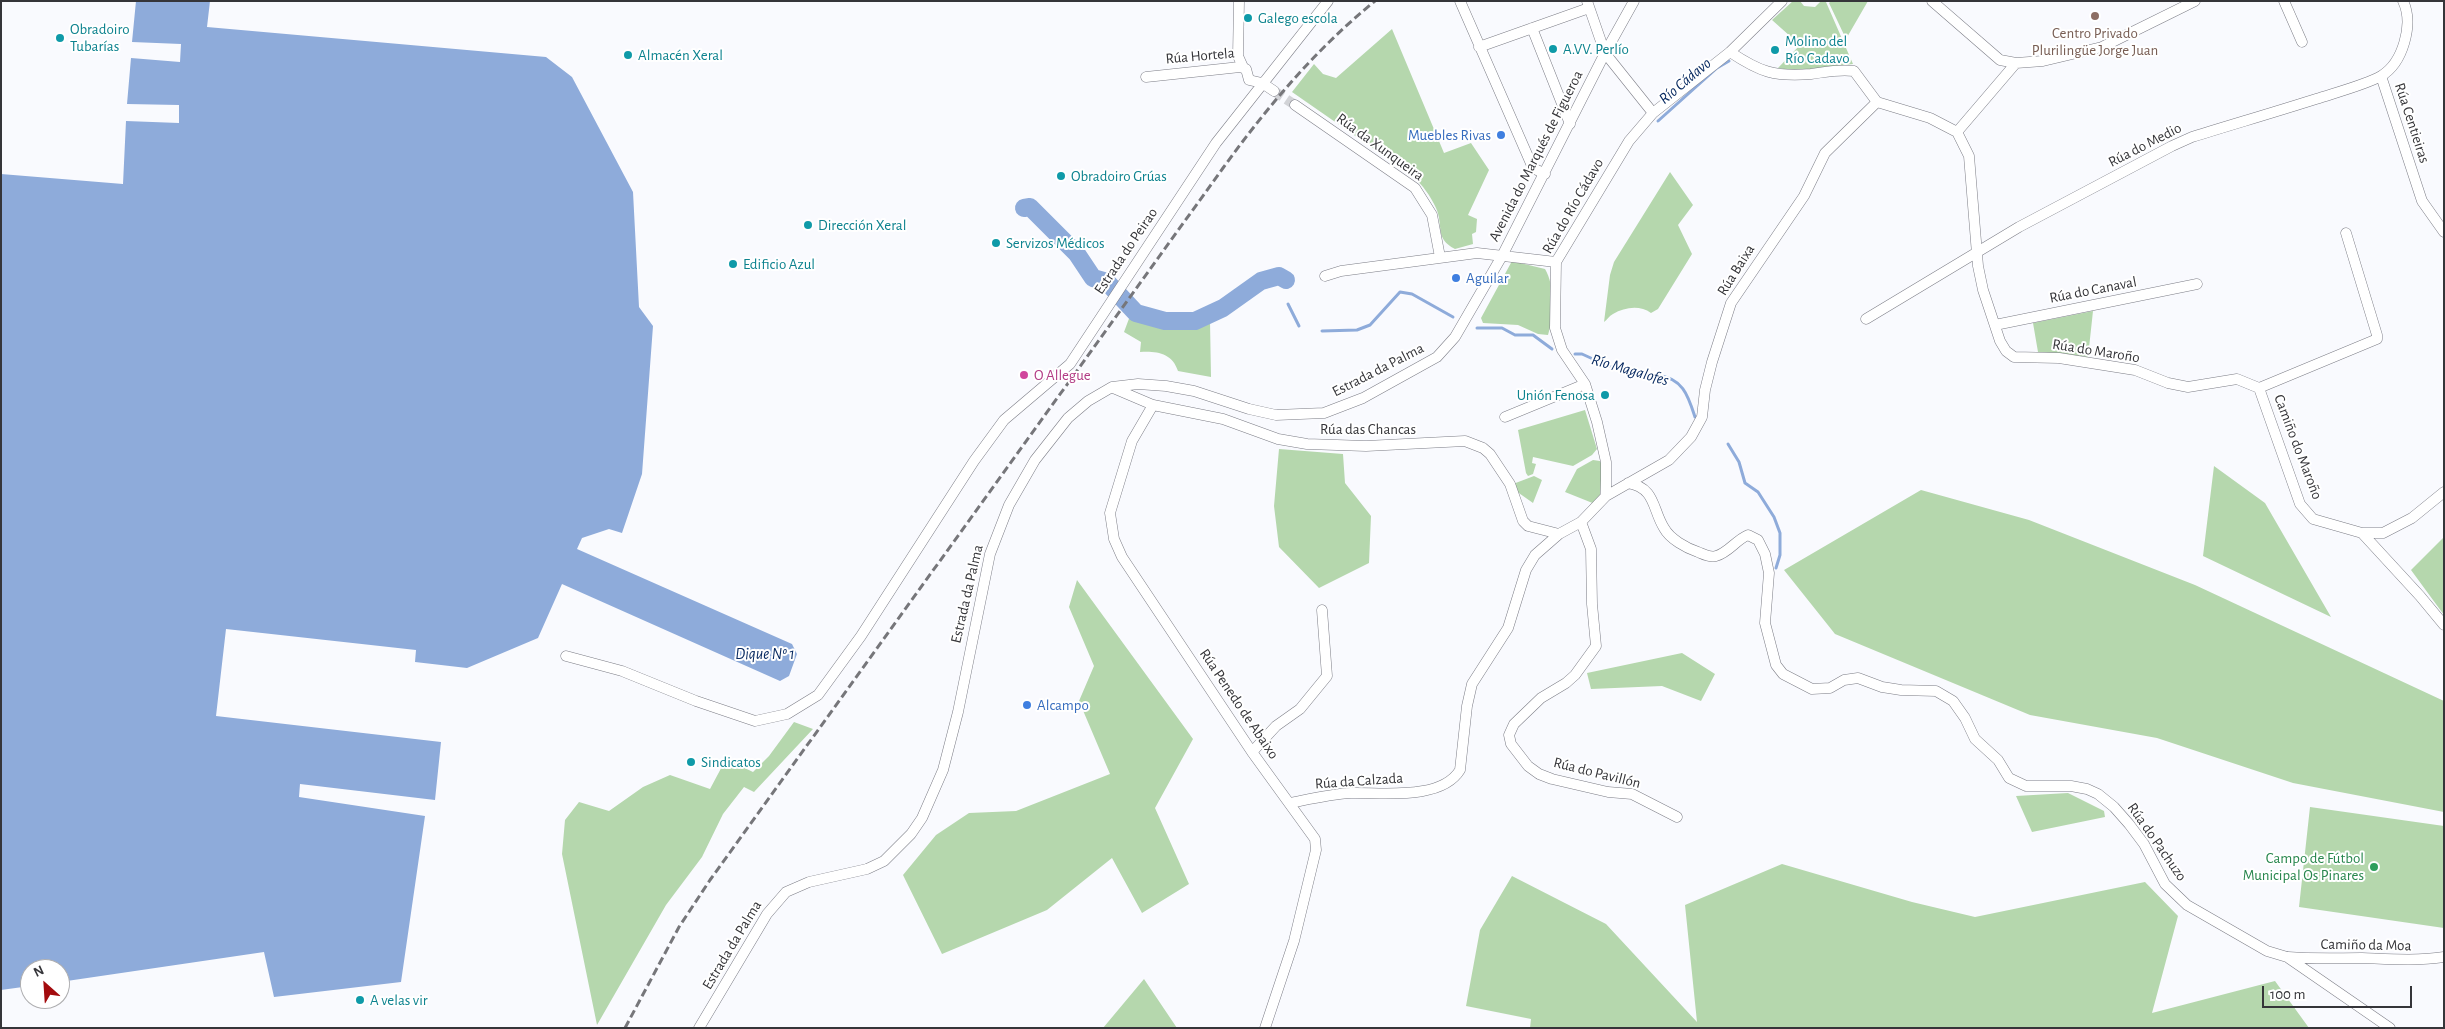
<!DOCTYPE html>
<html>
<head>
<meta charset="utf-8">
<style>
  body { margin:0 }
  #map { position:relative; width:2445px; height:1029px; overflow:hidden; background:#f9fafe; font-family:"Alegreya Sans",sans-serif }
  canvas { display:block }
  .frame { position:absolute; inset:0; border:2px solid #353539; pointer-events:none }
  .north { position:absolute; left:20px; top:959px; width:50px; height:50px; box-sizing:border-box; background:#fff; border:1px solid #aeaeb0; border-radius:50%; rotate:334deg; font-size:14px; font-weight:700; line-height:20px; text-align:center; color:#353539 }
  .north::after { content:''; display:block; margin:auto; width:18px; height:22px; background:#a30b0e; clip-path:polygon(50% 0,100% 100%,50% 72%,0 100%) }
  .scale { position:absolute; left:2262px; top:986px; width:150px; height:22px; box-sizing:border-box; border:2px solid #353539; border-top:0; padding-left:6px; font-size:15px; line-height:18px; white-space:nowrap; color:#353539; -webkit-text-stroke:4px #fff; paint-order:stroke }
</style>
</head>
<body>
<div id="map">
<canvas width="2445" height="1029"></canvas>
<div class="frame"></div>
<div class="north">N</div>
<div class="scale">100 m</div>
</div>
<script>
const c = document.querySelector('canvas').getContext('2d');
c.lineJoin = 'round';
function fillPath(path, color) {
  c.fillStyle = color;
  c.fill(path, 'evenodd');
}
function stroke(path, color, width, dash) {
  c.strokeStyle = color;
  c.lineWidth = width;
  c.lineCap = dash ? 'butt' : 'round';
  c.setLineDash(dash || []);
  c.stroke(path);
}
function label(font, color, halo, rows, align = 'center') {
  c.font = font + ' "Alegreya Sans",sans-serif';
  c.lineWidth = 4;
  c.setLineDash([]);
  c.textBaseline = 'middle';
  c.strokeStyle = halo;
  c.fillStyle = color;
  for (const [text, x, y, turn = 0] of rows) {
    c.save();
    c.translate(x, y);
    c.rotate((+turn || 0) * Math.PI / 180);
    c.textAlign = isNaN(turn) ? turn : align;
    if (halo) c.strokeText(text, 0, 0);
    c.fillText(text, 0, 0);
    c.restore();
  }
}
const green = new Path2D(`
  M1793,1H1800L1804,6L1815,7L1821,1L1826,2L1853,64L1796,71L1778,68L1800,45L1772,20Z
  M1831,1H1868L1846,39L1829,3Z
  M1392,29L1444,153L1471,143L1489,170L1468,215L1477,219L1476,232L1472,234L1473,244L1455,249C1434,238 1444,226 1436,208C1430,195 1423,186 1413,176L1292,92L1314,64L1323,74L1336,78Z
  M1670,172L1693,205L1678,225L1692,254L1658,309L1651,313C1640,305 1625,307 1613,314C1609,316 1607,320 1604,322L1610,275L1614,262Z
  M1512,261L1545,269C1555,285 1554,317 1548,335L1538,334L1518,325L1483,323L1481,318Z
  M2093,311L2088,357L2038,352L2033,323Z
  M1130,316L1174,327L1210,321L1211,377L1178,371C1172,353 1157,351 1140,352L1141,342L1124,332Z
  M1585,410L1597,449L1592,455L1573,466L1533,457L1532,463L1536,464L1533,474L1528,476L1526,473L1518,430Z
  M1279,449L1343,454L1345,483L1371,516L1369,563L1319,588L1279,547L1274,506Z
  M1593,460L1600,461L1602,465L1600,495L1595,504L1565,492L1577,469Z
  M2214,466L2265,503L2331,617L2203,556Z
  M1534,476L1542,480L1533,503L1516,491L1513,484Z
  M1921,490L2029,520L2195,585L2444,701V812L2293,783L2157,738L2030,715L1835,634L1784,570Z
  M2444,537V615L2411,570Z
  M1077,580L1193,739L1155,808L1189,884L1142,913L1112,858L1047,910L942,954L903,875L936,835L969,813L1016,811L1110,774L1079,701L1094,666L1069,607Z
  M1682,653L1715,674L1701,701L1662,686L1591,689L1587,673Z
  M794,722L813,729L754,792L744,787L723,814L702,857L666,905L597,1025L562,854L565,820L579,802L609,811L643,787L670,775L710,789L726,759L753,772L769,756Z
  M2068,793L2104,811L2105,817L2032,832L2016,796Z
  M2310,807L2444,826V928L2299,907Z
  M1782,864L1912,902L1975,917L2145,882L2178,916L2152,1013L2275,981L2309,1028H1530L1531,1019L1466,1006L1480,930L1512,876L1606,924L1697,1022L1685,905Z
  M1144,979L1177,1028H1103Z`);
const water = new Path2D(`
  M136,1H210L207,27L546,57L572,77L633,192L639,307L653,326L642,474L622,533L609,529L582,538L577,549L792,644L797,654L789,676L780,681L562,584L538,638L467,668L415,662L416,650L226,629L216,716L441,742L435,800L300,784L299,797L425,816L401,982L274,997L264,952L60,982V969H30V986L1,990V174L123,184L126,121L179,123V105L127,104L131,58L180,62L181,44L132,42Z`);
const stream = new Path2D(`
  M1658,121L1717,68L1729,61
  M1288,304L1299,326
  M1477,328H1502L1515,335H1533L1552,349
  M1322,331L1357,330L1370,325L1400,292L1412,294L1453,317
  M1575,354H1582C1597,361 1622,372 1637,375C1643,377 1649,374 1656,375C1683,378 1688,395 1695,417
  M1728,444L1739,462L1745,483L1758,492L1774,517L1780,533V555L1776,568`);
const river = new Path2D(`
  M1024,208L1030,207L1077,254L1093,278L1107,282L1136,313L1165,321H1195L1223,308L1261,281L1279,276L1286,280`);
const minorTunnel = new Path2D(`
  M1274,91L1295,105`);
const minor = new Path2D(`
  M1239,1L1238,56L1243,67
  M1460,1L1533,168L1545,174
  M1587,1L1605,53L1653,113
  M1932,1L2000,60L2016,63L2043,61L2102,47L2195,1
  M2284,1L2302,42
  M1532,28L1570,124
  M1479,47L1589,8
  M1730,52C1760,72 1774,77 1811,74C1826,72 1838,69 1854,71L1877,102L1930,118L1957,132
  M2016,63L1957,132L1969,156L1978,266L1983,290L2000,341L2006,351L2014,357L2059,358L2135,370L2168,383L2188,387L2237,379L2259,388L2377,339V335L2346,233
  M2381,76L2422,201L2444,232
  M1146,77L1240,67L1246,69L1249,80L1262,83L1274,91
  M1295,105L1415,188L1432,215L1440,257
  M1325,276L1341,271L1477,253L1556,262
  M1866,319L2019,227L2172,146L2192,137C2234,124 2275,112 2316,99C2334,93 2365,85 2381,76C2403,63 2414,24 2403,1
  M1995,325L2197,284
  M1113,388L1153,405L1223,419L1278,439L1307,444L1366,446L1465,441L1483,448L1490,454L1510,484L1523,521L1528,526L1559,534
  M2259,388L2300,504L2313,519L2362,533H2383L2412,518L2444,492
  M1153,405L1132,441L1110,513L1114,539L1122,557L1252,752L1315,839L1316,850L1294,941L1265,1028
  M1505,417L1585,384
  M1628,483C1656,488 1652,509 1664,528C1670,539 1686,548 1698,552C1703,554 1710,558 1716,556C1728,553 1736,540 1748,535L1758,540L1765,554L1769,573L1765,623L1776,665L1783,674L1812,689L1830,688L1844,680L1858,678L1882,687L1901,690L1936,691L1953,701L1965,718L1975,739L1998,760L2009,778L2026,786H2071L2087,789L2098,794L2114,807L2129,824L2144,844L2165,884L2187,905L2267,951L2287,957L2390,1028
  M1606,496V462L1597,422L1585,384L1562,350L1555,328L1556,262L1629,141L1653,113L1730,52L1782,1
  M1581,522L1591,549L1592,604L1596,646L1575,675L1566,683L1541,698L1514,724L1509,735L1511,744L1528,766L1539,774L1552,779L1608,792L1632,794L1677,817
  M2362,533L2420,596L2444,625
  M566,656L622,671L696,701L755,721L787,714L818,695L861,636L974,461L1004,420L1070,364L1216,143L1328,1
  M1252,752L1276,726L1300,709L1327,676L1322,610
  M1290,803C1310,799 1331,794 1351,793C1381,792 1441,801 1460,770L1467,706L1472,684L1508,628L1526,570L1535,555L1559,534L1581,522L1606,496L1669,460L1691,437L1702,417L1705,390L1712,362L1731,303L1804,196L1825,153L1877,102
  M2288,957C2313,959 2337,958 2362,958C2390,959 2416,961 2444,957
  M699,1028L767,914L786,892L809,882L867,869L884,861L911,834L922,818L943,770L958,712L990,554L1009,505L1035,460L1068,418L1088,401L1112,387L1138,384L1166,386L1194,391L1249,409L1276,415L1324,413L1363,398L1437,357L1455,337L1502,256L1605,53L1634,1`);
const rail = new Path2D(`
  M625,1028L679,927L710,880L1223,168C1268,106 1315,50 1375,1`);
const markers = [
  [2095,16,5,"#8d6e63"],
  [1248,18,5,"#0f9aa8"],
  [60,38,5,"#0f9aa8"],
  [1553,49,5,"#0f9aa8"],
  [1775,50,5,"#0f9aa8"],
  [628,55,5,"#0f9aa8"],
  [1501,135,5,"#3f7fe0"],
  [1061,176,5,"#0f9aa8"],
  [808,225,5,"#0f9aa8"],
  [996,243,5,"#0f9aa8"],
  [733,264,5,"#0f9aa8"],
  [1456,278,5,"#3f7fe0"],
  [1024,375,5,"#d1479c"],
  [1605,395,5,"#0f9aa8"],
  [1027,705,5,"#3f7fe0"],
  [691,762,5,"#0f9aa8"],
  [2374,867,5,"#2e9e5b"],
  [360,1000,5,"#0f9aa8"]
];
const cultureNames = [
  ["Galego escola",1258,18],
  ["Obradoiro",70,29],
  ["Tubarías",70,46],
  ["Molino del",1785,41],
  ["Río Cadavo",1785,58],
  ["A.VV. Perlío",1563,49],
  ["Almacén Xeral",638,55],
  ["Obradoiro Grúas",1071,176],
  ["Dirección Xeral",818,225],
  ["Servizos Médicos",1006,243],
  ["Edificio Azul",743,264],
  ["Unión Fenosa",1595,395,"right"],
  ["Sindicatos",701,762],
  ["A velas vir",370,1000]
];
const educationNames = [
  ["Centro Privado",2095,33],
  ["Plurilingüe Jorge Juan",2095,50]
];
const streetNames = [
  ["Rúa Hortela",1200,56,-5],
  ["Rúa Centieiras",2412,123,72],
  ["Rúa do Medio",2145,145,-27],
  ["Rúa da Xunqueira",1380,147,36],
  ["Avenida do Marqués de Figueroa",1536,156,-63],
  ["Rúa do Río Cádavo",1573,206,-60],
  ["Estrada do Peirao",1126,251,-56],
  ["Rúa Baixa",1736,270,-58],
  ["Rúa do Canaval",2093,290,-11],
  ["Rúa do Maroño",2096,351,9],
  ["Estrada da Palma",1378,370,-27],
  ["Rúa das Chancas",1368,429],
  ["Camiño do Maroño",2298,447,69],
  ["Estrada da Palma",967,594,-77],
  ["Rúa Penedo de Abaixo",1239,704,56],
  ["Rúa do Pavillón",1597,773,14],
  ["Rúa da Calzada",1359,781,-4],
  ["Rúa do Pachuzo",2157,842,55],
  ["Estrada da Palma",732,945,-59],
  ["Camiño da Moa",2366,945,1]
];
const shopNames = [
  ["Muebles Rivas",1491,135,"right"],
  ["Aguilar",1466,278],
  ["Alcampo",1037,705]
];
const hotelNames = [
  ["O Allegue",1034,375]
];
const leisureNames = [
  ["Campo de Fútbol",2364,858],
  ["Municipal Os Pinares",2364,875]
];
const waterNames = [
  ["Río Cádavo",1685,81,-40],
  ["Río Magalofes",1630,370,16],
  ["Dique Nº 1",765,654]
];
fillPath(green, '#b5d7ad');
fillPath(water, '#8eabda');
stroke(stream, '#8eabda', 3);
stroke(river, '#8eabda', 18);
stroke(minorTunnel, '#d2d3d7', 10, [10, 5]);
stroke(minor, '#7c7d86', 11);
stroke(minor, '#fff', 10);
stroke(rail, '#76767a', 3, [8, 4]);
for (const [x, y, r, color] of markers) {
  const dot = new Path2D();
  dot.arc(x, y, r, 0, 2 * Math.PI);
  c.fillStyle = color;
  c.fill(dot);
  stroke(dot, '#fff', 2);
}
label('15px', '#0d838f', '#fff', cultureNames, 'left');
label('15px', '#785e54', '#fff', educationNames);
label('15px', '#353539', '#fff', streetNames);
label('15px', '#366cbe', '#fff', shopNames, 'left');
label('15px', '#b23c85', '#fff', hotelNames, 'left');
label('15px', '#27864d', '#fff', leisureNames, 'right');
label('italic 16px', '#082a61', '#fff', waterNames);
</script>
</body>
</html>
